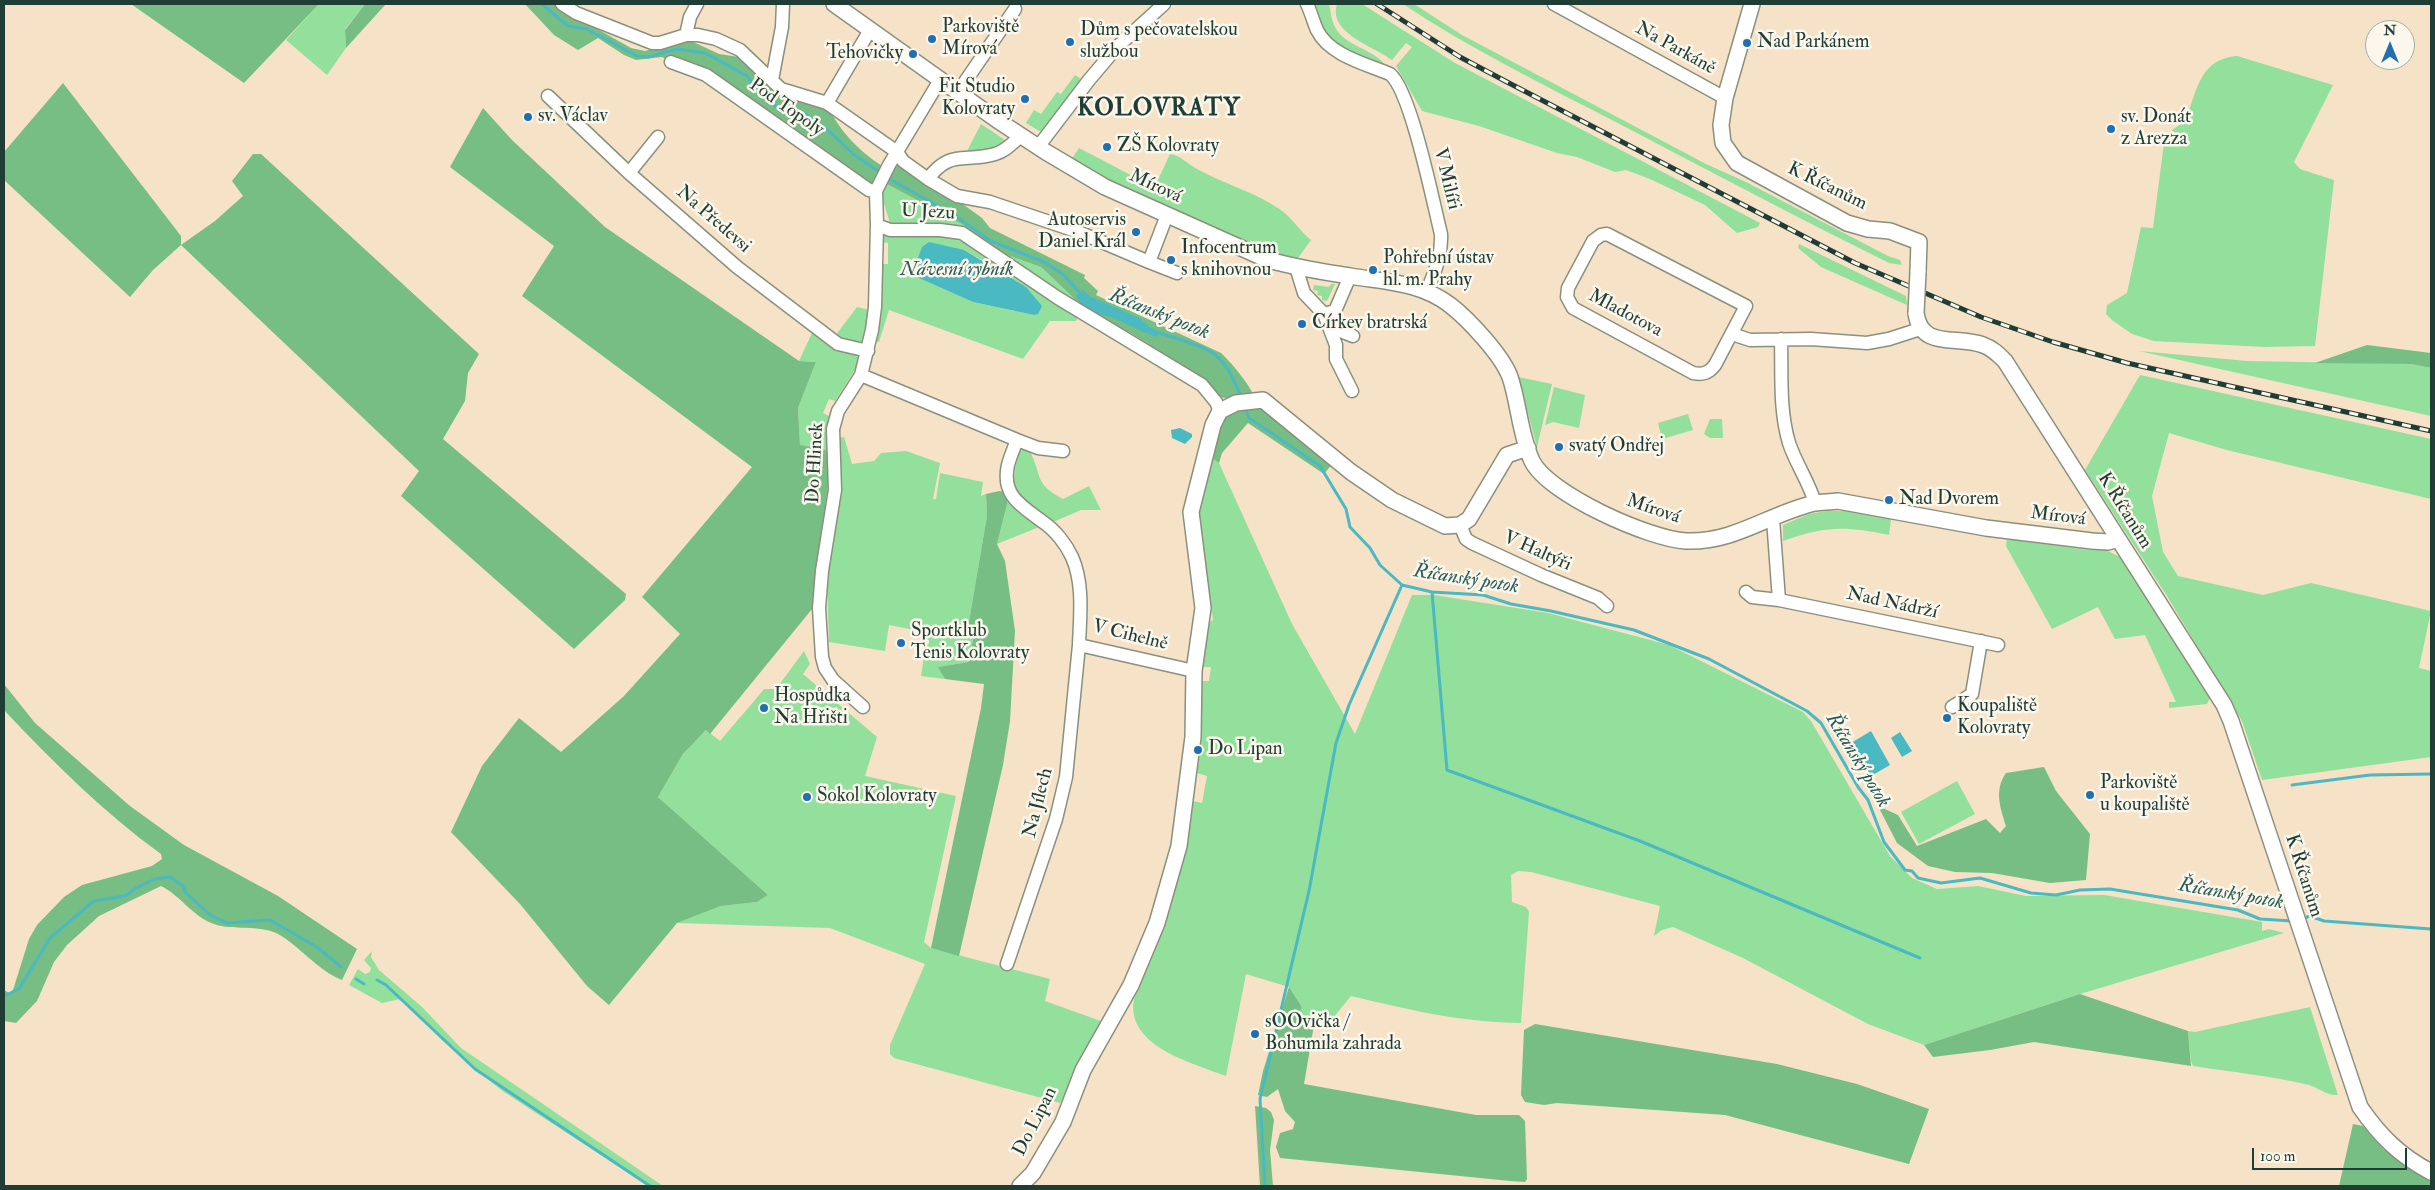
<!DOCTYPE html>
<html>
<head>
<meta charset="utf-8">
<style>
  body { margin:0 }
  #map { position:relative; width:2435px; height:1190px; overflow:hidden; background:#f5e2c7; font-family:"IM FELL Double Pica",serif }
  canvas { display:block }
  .frame { position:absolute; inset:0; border:5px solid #1f3d34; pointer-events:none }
  .north { position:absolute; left:2365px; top:20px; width:50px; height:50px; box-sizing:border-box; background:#fbf7ec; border:1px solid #a3ada2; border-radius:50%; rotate:0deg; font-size:14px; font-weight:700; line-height:20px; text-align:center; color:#1f3d34 }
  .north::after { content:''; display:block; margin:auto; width:18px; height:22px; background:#1f6fb2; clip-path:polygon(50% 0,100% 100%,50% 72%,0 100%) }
  .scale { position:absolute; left:2252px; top:1148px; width:155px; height:22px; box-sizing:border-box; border:2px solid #1f3d34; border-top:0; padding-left:6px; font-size:15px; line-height:18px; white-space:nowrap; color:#1f3d34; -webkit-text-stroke:4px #fbf7ec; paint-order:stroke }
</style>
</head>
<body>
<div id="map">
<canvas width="2435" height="1190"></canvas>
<div class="frame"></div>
<div class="north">N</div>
<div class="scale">100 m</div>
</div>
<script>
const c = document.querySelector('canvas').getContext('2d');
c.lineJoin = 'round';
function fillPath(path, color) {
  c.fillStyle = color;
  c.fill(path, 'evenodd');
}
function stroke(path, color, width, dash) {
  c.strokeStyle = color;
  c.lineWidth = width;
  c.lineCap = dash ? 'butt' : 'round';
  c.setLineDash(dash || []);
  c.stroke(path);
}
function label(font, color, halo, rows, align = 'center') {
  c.font = font + ' "IM FELL Double Pica",serif';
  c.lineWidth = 5;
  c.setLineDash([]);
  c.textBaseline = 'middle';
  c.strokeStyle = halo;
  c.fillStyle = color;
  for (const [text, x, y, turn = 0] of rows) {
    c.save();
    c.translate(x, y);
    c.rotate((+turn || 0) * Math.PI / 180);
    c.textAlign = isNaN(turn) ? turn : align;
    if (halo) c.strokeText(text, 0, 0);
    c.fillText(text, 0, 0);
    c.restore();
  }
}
const green = new Path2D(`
  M319,4H365L345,29L346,48L327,75L286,40Z
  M1313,4H1329C1331,11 1331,20 1335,27C1345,47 1373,48 1385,65C1365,58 1334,51 1323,30C1319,22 1316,12 1313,4Z
  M1337,4H1362L1455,63L1760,223L1758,227L1737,233L1705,205L1650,179L1626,170L1615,172L1577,157L1557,153L1479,126L1422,111L1396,66L1412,47L1406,43L1392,60C1373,46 1328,33 1337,4Z
  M1403,4H1414L1462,35L1706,164L1746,182L1888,256L1900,260L1902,265L1889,263C1796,217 1704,168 1612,120C1542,84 1469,48 1403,4Z
  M2237,56L2333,85L2294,162L2300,169L2334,180L2315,346L2264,347L2154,341L2132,334L2112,320L2106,314L2107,305L2127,293L2141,227L2153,228L2165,135L2185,121V115L2187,116C2198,87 2201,59 2237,56Z
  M1075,75L1081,79L1041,132L1026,123L1034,110L1041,114L1057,92L1061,94Z
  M981,124L1008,142L1004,146L965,155Z
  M1079,148L1148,184L1146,190L1152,193L1170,154C1182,156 1187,164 1197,169C1224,184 1255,192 1281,210C1292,218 1300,231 1311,240L1298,258L1270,254L1107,180L1071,160Z
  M885,183L960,223L1007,255L1041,267L1083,307L1076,321H1050L1023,359L889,310L879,342L875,341L881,264H888V243L881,242L883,237L888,235L889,220L882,197ZM964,250L1007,274L1034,315L973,302L912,275Z
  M1799,244L1906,296L1907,305L1821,267L1798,248Z
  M1331,284H1335L1327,301L1322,300V296L1317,295L1318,291L1313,290L1314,285L1329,287Z
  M857,307L869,310L856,368L835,401L829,399L823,413L831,417L826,450L800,446L798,408L816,362L799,361L812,333L829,344Z
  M2139,351L2247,361L2411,364L2431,368V416Z
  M2140,375L2431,439V499L2227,450L2169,433L2152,496L2163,552L2178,576L2263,595L2311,583L2431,611L2419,668L2431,671V757L2262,780L2242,721L2167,596L2085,470Z
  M1518,377L1552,384L1537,447Z
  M1554,387L1585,395L1579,428L1553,422L1545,425Z
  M1688,414L1693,430L1662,439L1658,423Z
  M1710,419H1722L1723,438H1710L1704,434Z
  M844,437L852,464L874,461L881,453L906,451L940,463L933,499H936L940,473L983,482L981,496L986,494L987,516L967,633L973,639L969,662L939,667L945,679L921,676L927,637L931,635L929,634V630L925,632L889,625L885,651L829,642L827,582L842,492L839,438Z
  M1021,447L1029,450C1043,474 1032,483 1063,499L1089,486L1101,510H1081L1053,522C1016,496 1006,493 1021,447Z
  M1210,457L1219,463L1292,624L1355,734L1412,595H1434L1548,613L1669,645L1803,712L1811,721L1890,856L1912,878L1937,889L1978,886L2026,896L2104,895L2262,922V931L2269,929L2284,933L2080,994L1924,1045L1868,1024L1743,958L1673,927L1662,930L1654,936L1660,906L1531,872L1518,871L1511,875L1512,902L1526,907L1529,912L1521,1023C1464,1023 1406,1009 1351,996L1333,1018H1296L1302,1007L1289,987L1246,974L1226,1076C1192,1063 1125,1046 1134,999C1160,934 1182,871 1193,801L1202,803L1207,776L1197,773L1202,740V681H1209L1211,667H1202L1205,625L1213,620L1197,512Z
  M1008,500L1039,527L997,544Z
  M1827,511H1852L1891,519L1889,535C1844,526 1826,526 1783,541V525L1809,514Z
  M2007,539L2088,550H2106L2126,560L2211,696L2207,704L2169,708V702H2176L2145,635L2115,639L2098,607L2052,629L2006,546Z
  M804,651L810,664L803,674L877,737L865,776L956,796L924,942L931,948L1050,979L1045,1001L1109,1024L1060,1103L894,1058L890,1054V1045L925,964L830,928L677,923L721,906L757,902L768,895L658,797L683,754L706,730L720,741C735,723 752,704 764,689H776Z
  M1957,781L1975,814L1919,844L1901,812Z
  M372,951L371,957L379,970L422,1007L461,1048L663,1186H648L501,1090L444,1042L400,999L382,1003L349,985L358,969L365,974L370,972L371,968L364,960Z
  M2310,1007L2338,1095C2327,1096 2319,1088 2309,1085C2271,1076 2232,1072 2193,1066L2191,1061L2188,1031L2195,1032Z`);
const forest = new Path2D(`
  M131,4H319L244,83Z
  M365,4H386L346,48L345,30Z
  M525,4H553L631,48L645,51L689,40L719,54L739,57L768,77L827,103C837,129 859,151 882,166L869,190L746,102L662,57L636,60L624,55L598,38L578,50L554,35Z
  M63,83L181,236V245L215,221L243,196L232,181L253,154H261L479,354L468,373L465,401L443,439L626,594L625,600L574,649L401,496L419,471L181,245L153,270L130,297L4,180V152Z
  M483,108L512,140L605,227L799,361L816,362L798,408L800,445L826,450L831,461L812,609L710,734L706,730L683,754L658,797L768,895L757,902L721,906L677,923L609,1005L587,986L520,904L451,832L482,766L519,718L561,752L624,696L680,634L642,597L752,467L522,296L554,246L450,167Z
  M903,161L982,218L990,228L1085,275L1084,278L1098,291L1096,295L1221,353C1230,361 1249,384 1253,394L1229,399L1220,397L1150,350L1147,343L1129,332H1120L1083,307L1041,267L1007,255L960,223L885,183L894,169Z
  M2367,345L2431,353V368L2411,364L2315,363Z
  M1261,405L1332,464L1324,474L1248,423L1222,453L1219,463L1210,457C1223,415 1217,414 1261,405Z
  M999,491L1006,492L1008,500L997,544L1005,561L1015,631L1010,721L1003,765L959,956L931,948L981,708L984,684L945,679L938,667L969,662L973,639L967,633L987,516L986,494Z
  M4,684L35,723L130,806L184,845L278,896L357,949L342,980C317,970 301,947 278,934C259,924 233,931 214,924C193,917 181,896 161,886L99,916L67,945L54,962L37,1001L16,1023L4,1021V990L9,993L13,990L29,939L37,925L64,897L82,885L152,866L162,859L161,854C103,812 53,762 4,710Z
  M2044,767L2056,791L2090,834L2086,880L2050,883L1992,873L1955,872L1928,866L1897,843L1878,806L1898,815L1917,846L1986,819L2000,833L2006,826C2000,807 1994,790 2006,773Z
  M1289,987L1302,1007L1297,1018L1315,1019L1304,1084L1476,1115H1519L1525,1121L1527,1179L1525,1182L1510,1181L1280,1158L1276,1147L1280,1133L1293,1129L1295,1122L1285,1111L1278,1089L1267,1097L1258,1095L1263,1071Z
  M2080,994L2188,1031L2191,1066L2034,1042L1990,1050L1933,1057L1924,1045Z
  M1535,1024L1777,1064L1857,1084L1929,1109L1909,1164L1725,1115L1557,1103L1544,1105L1525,1102L1521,1095L1524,1030Z
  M1255,1106L1266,1108L1271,1112L1274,1120L1270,1150L1273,1186H1260Z
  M2353,1124L2363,1126L2384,1150L2431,1178V1186H2339Z`);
const water = new Path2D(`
  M929,242L964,250L1026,287L1042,306L1038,314L1034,315L973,302L912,275L922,247Z
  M1082,290L1091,297L1139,318L1158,334L1157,337C1142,332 1130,325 1116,319C1098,311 1089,317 1076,296Z
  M1180,428L1192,434V437L1185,444L1172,438L1171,430Z
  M1871,731L1890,765L1871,776L1851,743Z
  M1900,732L1912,751L1902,757L1891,738Z`);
const stream = new Path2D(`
  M542,4L568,26L587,29L637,56L648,57L677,49L705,53L747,76L762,97L773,103L780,111L802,112L828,130L853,154L881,173
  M886,177L954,215L991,241L1044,262L1063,274L1082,295
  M1151,330C1169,337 1201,344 1214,354C1226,362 1236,384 1241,397
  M1245,408L1249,418L1320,466L1346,509L1350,527L1370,548L1380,565L1402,585L1432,592L1483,595L1511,604L1551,611L1634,630L1709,659L1807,711L1821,723L1858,787L1868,800L1884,842L1905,870L1912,871L1918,878L1941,883L1980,878L2031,893L2056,895L2080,890L2110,889L2238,910L2260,919L2292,921
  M1432,592L1447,770L1640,841L1920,958
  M2292,785L2370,775L2431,774
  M2301,919L2310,916L2324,921L2431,929
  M356,979L364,984
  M377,980L386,985L475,1069L650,1186
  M4,996L19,989L50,938L94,901L125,896L136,888L155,879L170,877L183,886L185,892L210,915L227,923L270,920L317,947L341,967
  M1265,1186L1260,1099L1309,891L1336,743L1349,705L1402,585`);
const minor = new Path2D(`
  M562,4L576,13L652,43H660L686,35H698L716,39L740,50L781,89L827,103L897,152L903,161L928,179L957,196L990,202L1076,231L1149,262
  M1307,4C1311,12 1313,21 1317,30C1329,55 1366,64 1390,74C1411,91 1433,202 1441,234C1442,256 1435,271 1427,291
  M1554,4L1725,98
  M686,35L690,17L697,4
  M671,62L706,75L869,190L876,191
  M772,80L782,27L783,4
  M958,92L1015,9
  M548,96L629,173L737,267L838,344L868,351
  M827,103L870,30
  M1038,147L1089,80L1117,47L1164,4
  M629,173L658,137
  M928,179C950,149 964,163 995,154C1006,151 1012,143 1021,136
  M1167,215L1149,262L1177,273
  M877,225L890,230H940L962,233L1058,298L1202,385L1216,402L1220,411
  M1607,234L1746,306L1715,365C1709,373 1703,375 1693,373L1573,308L1567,297L1568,288L1593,241L1601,235Z
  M1296,267L1304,293L1324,314L1336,345V359L1352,391
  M1324,314L1335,311L1350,276
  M1330,327L1353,336
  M1732,334L1750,340L1811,339L1867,343L1889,339L1920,329
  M1781,339C1782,374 1779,409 1789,443C1796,464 1809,482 1815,503
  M861,375L1017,440C1014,448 1010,457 1008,465C1001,496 1022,506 1043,522C1055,530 1066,544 1072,557C1084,584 1080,616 1079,645L1194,671
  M1017,440L1038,448L1063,451
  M1773,519L1779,600
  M1460,525L1466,539L1472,543L1541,575L1598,598L1607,606
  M1746,592L1752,597L1779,600L1998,645
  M863,707L833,680L825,668L822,657L819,608L822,571L835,490L833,429L838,411L861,375L872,330L875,307L877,225L876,191L889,165L940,80
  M1952,707L1972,694L1981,641
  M1007,964L1056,819L1066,777L1079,645`);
const tertiary = new Path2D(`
  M834,4L997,120L1046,152L1105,187L1268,260C1295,267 1322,272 1350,276C1385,282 1420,282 1450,305C1468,319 1502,355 1510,377C1519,404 1520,435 1532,461C1548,494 1649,539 1686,541C1735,543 1770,513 1815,503C1822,502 1830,502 1838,501L1986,528L2092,541L2108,542L2118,539
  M1752,4L1725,98L1721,125L1723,143L1737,163L1847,223L1868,229L1890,231L1919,242L1918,272
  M1916,313C1921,350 1957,335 1983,345C1992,348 1998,354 2005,361L2224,705L2231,721L2360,1107C2380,1136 2400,1156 2431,1172
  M1020,1186L1033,1173L1063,1122L1083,1070L1131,985L1157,923L1179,846L1193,737L1194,671L1203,608L1191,512L1213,425L1220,411L1236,403L1263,400L1351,472L1392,500L1445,526L1460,525L1469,519L1507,455L1528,448`);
const rail = new Path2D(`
  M1377,4L1460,57L1507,82L1855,263L1981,317L2053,342L2127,363L2431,431`);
const tertiaryBridge = new Path2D(`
  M1916,313L1918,272`);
const markers = [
  [932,39,5,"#1f6fb2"],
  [1070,42,5,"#1f6fb2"],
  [1747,43,5,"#1f6fb2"],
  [913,54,5,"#1f6fb2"],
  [1025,99,5,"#1f6fb2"],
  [528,117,5,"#1f6fb2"],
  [2111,129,5,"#1f6fb2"],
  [1107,147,5,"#1f6fb2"],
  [1136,232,5,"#1f6fb2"],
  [1171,260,5,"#1f6fb2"],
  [1373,270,5,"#1f6fb2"],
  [1302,324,5,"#1f6fb2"],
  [1559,447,5,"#1f6fb2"],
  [1889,500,5,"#1f6fb2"],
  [901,643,5,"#1f6fb2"],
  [764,708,5,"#1f6fb2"],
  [1947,718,5,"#1f6fb2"],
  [1198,750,5,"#1f6fb2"],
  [2090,795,5,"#1f6fb2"],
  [807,797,5,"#1f6fb2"],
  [1255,1034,5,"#1f6fb2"]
];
const poiNames = [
  ["Parkoviště",942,28],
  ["Mírová",942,50],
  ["Dům s pečovatelskou",1080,31],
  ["službou",1080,53],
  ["Nad Parkánem",1757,43],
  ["Tehovičky",903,54,"right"],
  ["Fit Studio",1015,88,"right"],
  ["Kolovraty",1015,110,"right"],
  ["sv. Václav",538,117],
  ["sv. Donát",2121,118],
  ["z Arezza",2121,140],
  ["ZŠ Kolovraty",1117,147],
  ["Autoservis",1126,221,"right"],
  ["Daniel Král",1126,243,"right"],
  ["Infocentrum",1181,249],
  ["s knihovnou",1181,271],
  ["Pohřební ústav",1383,259],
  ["hl. m. Prahy",1383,281],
  ["Církev bratrská",1312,324],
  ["svatý Ondřej",1569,447],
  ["Nad Dvorem",1899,500],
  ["Sportklub",911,632],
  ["Tenis Kolovraty",911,654],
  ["Hospůdka",774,697],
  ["Na Hřišti",774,719],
  ["Koupaliště",1957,707],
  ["Kolovraty",1957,729],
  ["Do Lipan",1208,750],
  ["Parkoviště",2100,784],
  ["u koupaliště",2100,806],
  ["Sokol Kolovraty",817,797],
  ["sOOvička /",1265,1023],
  ["Bohumila zahrada",1265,1045]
];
const streetNames = [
  ["Na Parkáně",1675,49,29],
  ["Pod Topoly",786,108,35],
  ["V Milíři",1446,179,76],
  ["Mírová",1155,187,25],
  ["K Říčanům",1827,187,26],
  ["U Jezu",928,213,3],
  ["Na Předevsi",713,220,41],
  ["Mladotova",1625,314,28],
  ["Do Hlinek",816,463,-87],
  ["Mírová",1653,510,19],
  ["K Říčanům",2124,511,58],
  ["Mírová",2058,517,7],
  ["V Haltýři",1537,552,24],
  ["Nad Nádrží",1892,604,12],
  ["V Cihelně",1130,636,14],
  ["Na Jílech",1039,803,-76],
  ["K Říčanům",2303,876,72],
  ["Do Lipan",1036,1122,-63]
];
const waterNames = [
  ["Návesní rybník",957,271],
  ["Říčanský potok",1159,315,22],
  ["Říčanský potok",1466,580,9],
  ["Říčanský potok",1857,761,59],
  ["Říčanský potok",2231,895,10]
];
const districtNames = [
  ["KOLOVRATY",1159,110]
];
fillPath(green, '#93df9c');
fillPath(forest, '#76be84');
fillPath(water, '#4ab9c2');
stroke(stream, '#4ab9c2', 3);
stroke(minor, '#8a907e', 15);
stroke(tertiary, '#8a907e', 18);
stroke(minor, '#fff', 12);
stroke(tertiary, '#fff', 15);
stroke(rail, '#1f3d34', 5);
stroke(rail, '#fbf7ec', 3, [9]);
stroke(tertiaryBridge, '#8a907e', 18, []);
stroke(tertiaryBridge, '#fff', 15);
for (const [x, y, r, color] of markers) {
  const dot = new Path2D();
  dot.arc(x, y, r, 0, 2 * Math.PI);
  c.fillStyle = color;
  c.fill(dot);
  stroke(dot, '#fbf7ec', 2);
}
label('19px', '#1f3d34', '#fbf7ec', poiNames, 'left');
label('19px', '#1f3d34', '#fbf7ec', streetNames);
label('italic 20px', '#2a5c58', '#fbf7ec', waterNames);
c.letterSpacing = '1px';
label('bold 24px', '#1f3d34', '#fbf7ec', districtNames);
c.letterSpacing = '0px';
</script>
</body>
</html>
